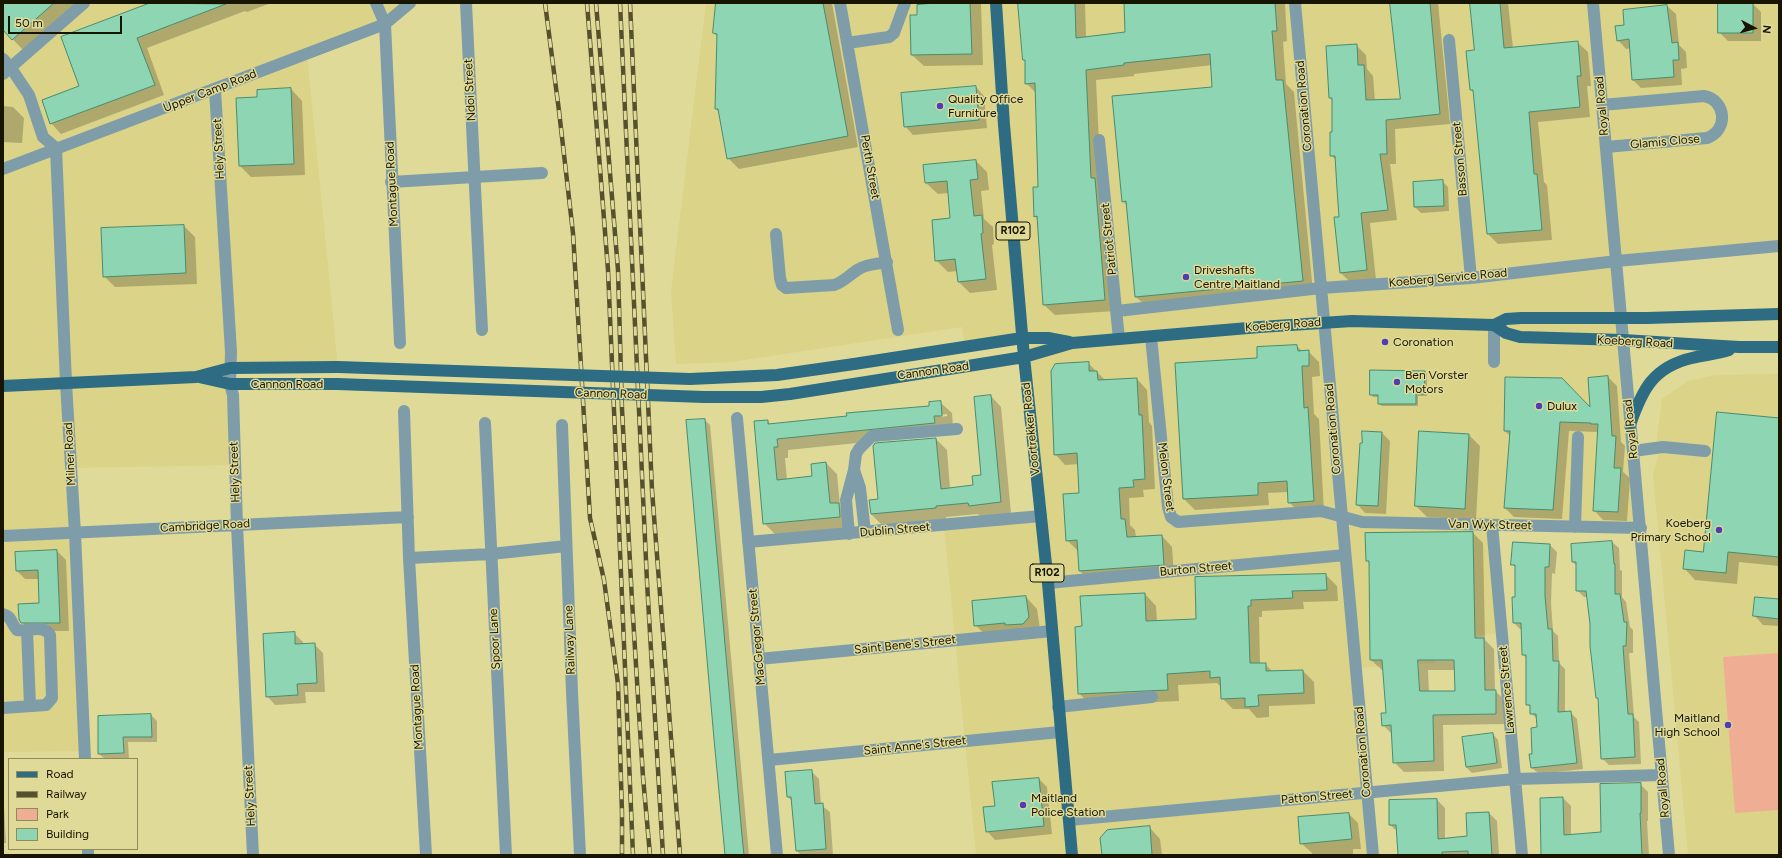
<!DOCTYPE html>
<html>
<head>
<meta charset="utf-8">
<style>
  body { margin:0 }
  #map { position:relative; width:1782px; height:858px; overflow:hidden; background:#e0da98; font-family:Figtree,sans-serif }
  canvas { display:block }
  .frame { position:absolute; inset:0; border:4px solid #171400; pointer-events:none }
  .legend { position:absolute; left:8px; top:758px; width:130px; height:92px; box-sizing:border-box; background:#e0da98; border:1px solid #908b5b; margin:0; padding:5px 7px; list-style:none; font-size:12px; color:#171400 }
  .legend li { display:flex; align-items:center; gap:8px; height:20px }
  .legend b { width:20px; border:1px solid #908b5b }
  .north { position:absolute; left:1734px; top:8px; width:40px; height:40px; -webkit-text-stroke:3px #e0da98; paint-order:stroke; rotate:96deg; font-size:11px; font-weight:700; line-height:16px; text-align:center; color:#171400 }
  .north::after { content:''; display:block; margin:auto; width:14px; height:18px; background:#171400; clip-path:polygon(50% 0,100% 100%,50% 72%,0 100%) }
  .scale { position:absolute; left:8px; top:16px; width:114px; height:18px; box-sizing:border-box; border:2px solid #171400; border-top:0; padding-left:5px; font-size:12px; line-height:14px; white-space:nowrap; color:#171400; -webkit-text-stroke:3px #e0da98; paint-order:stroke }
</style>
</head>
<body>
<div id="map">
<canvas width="1782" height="858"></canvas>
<div class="frame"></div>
<ul class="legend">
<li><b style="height:5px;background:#2d6c82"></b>Road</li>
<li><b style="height:5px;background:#55512f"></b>Railway</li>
<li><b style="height:11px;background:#efae93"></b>Park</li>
<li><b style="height:11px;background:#8ed5b4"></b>Building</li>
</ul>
<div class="north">N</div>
<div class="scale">50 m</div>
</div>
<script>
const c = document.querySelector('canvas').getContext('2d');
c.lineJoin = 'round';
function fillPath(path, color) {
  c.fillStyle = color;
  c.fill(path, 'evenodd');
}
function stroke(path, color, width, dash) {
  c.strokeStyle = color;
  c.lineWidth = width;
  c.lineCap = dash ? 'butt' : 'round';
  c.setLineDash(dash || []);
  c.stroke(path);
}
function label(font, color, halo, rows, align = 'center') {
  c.font = font + ' Figtree,sans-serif';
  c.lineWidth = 3;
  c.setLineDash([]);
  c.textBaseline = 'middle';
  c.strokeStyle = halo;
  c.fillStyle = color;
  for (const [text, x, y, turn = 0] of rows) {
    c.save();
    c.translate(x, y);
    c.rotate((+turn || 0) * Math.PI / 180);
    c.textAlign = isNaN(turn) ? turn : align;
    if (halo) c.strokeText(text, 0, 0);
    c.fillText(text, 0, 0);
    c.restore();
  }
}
const built = new Path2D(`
  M3,3H410L385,24L307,55L338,367L230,369L234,465L71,468L85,751L3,752Z
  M706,3H1779V246L1617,262L1641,528L1492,525L1501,633L1435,640V663L1356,668L1373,855H976L944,525L1041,515L1022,338L965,347L962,327L731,362L676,364L671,291Z
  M1779,374V855H1688L1653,474L1658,456L1657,438L1662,399L1688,381L1716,375Z`);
const green = new Path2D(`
  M1779,653V810L1735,813L1723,657Z`);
const shadow = new Path2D(`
  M3,3H78L24,51L3,29Z
  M153,3H271L247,12L245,11L147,48L164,95L61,134L51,123L80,87L62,38Z
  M717,3H832L858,147L739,169L728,158L719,112L716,109L718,37L714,33Z
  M936,3L981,4L983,65L924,66L912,55L918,16Z
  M1019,3H1085L1086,37L1126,33L1125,3H1285L1287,41L1283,42L1286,84L1294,92L1313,292L1147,307L1136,297L1127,206L1123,201L1213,87L1212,65L1134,74V76L1096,80L1101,185L1115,311L1055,315L1044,305L1038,219L1035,216L1039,188L1036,93L1026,83V62L1024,60Z
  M1391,3H1438L1450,124L1395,129L1396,164H1390L1397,220L1370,223L1376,280L1351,283L1341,273L1340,218L1336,160L1331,155L1333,101L1330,98L1356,45L1366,55L1367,69L1373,76L1375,101L1401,100Z
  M1471,3H1508L1513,48L1577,42L1588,52L1591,86H1587L1590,117L1538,122L1544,182L1547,185L1552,240L1498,244L1488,234L1475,93L1471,90L1475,51Z
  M1717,3L1753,4L1761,12V41H1728L1719,32V7Z
  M1667,6L1676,14L1679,45L1686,52L1687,68L1681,69L1682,85L1641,88L1633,80L1631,48L1626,49L1618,40L1625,26Z
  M976,87L984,96L987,128L913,135L905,126Z
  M291,89L302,101L305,175L251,177L240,166L258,98Z
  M3,106L13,107L24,118L22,143L3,142Z
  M976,161L987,172L989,190L981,191L984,219L993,227L994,244L992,245L997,290L970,293L959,282L958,271L948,272L936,260L951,219L949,193L938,194L926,183Z
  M1442,181L1448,187L1449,211L1421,213L1415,207L1414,183Z
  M184,226L195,237L197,284L115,287L104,276Z
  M1297,346L1303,352L1308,351L1319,362L1320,376L1312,377L1314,414L1319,419L1324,512L1300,513L1289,502L1288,492L1268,493L1269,505L1195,510L1184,499L1176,364L1258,359Z
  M1088,363L1106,381L1137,379L1147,390L1149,422L1152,426L1155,489L1143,490L1144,497L1129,498L1130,525L1135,530L1136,538L1162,536L1172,547L1174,575L1090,581L1080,571L1078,551L1067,540L1081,494L1079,464L1065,465L1055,454Z
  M1424,372L1427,374V396H1418V406H1382L1379,404V397H1373L1371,394Z
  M1608,377L1617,386L1621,442L1625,446L1623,472L1630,478L1627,521L1603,520L1594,510L1599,432L1569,431L1562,519L1514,517L1505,508L1510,436L1505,431L1591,410Z
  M991,396L1001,407L1011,513L980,516L978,514L946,517V519L882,525L871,514L879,500L936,439L947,450L950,489L974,486L982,476Z
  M940,402L952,413L953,427L946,434L788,450V458H785L787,480L813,477L826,463L837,474L840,506L850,515L851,528L776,535L764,523L768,421L771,425L848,417L930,406ZM947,414V416L940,417V415Z
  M1779,419V566L1739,562L1737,584L1695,580L1684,568L1704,553Z
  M705,420L710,425L749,855H726Z
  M1382,433L1390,441L1386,514L1365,513L1357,504L1362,444Z
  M1469,435L1480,446L1476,520L1427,517L1416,506Z
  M1473,533L1483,543L1485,640L1494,649L1495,691L1506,701V724L1443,725L1444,771L1404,772L1394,762L1393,735L1383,725L1387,714L1384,670H1382L1371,660L1370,564L1367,560ZM1428,670H1455L1456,692H1429Z
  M1612,542L1619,548L1620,570L1622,571V597L1626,602L1630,627L1633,630V653H1629L1634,717L1639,722L1641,764L1609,765L1602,758L1599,700L1597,697L1591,624L1588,597H1584L1577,590V566L1573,562Z
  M1514,543L1550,545L1557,552L1555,574L1552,573L1551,603L1553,631L1558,636L1559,663L1565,669V712H1570L1577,719L1583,769L1539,774L1532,768L1533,755L1538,728L1537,719L1531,713V708L1527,704V659L1523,654L1522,629H1520L1514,623L1516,568L1512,564Z
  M57,551L66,560L69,631H30L22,622L40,604L39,579H25L17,571Z
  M1326,575L1337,586L1338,601L1303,602L1304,609L1262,611V617H1259L1260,664H1265L1273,672L1303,671L1314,682L1315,704L1269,706V717L1257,718L1249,709H1233L1222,698V688L1217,683L1178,685L1179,701L1090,705L1079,693L1083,627L1145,594L1156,606L1157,622L1197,620L1196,578Z
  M1026,597L1037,609L1040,629L987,636L975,625Z
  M1779,600V626L1763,625L1755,616Z
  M294,633L303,642V645L314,644L323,653L325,692H305L306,703L275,705L267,696Z
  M151,715L157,721V742H128L129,759H105L99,754Z
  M1493,734L1498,740L1502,768L1472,773L1466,767L1463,738Z
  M811,771L819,779L821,805L830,812L833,855H801L797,851L792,801L788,797Z
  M1039,779L1047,787L1052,834L995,840L987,831L996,807Z
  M1640,784L1648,792V821H1647L1649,855H1542L1541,799L1563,798L1571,806V835L1602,833Z
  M3,788L6,843H3Z
  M1437,800L1445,808V839L1468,837L1489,813L1497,821L1499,855H1399L1398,832L1390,825Z
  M1349,814L1358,823L1361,849H1353V855H1312V853L1301,843Z
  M1149,827L1160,839L1162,855H1103Z`);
const building = new Path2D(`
  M3,3H54L12,40L3,30Z
  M150,3L226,4L137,38L155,85L50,124L42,100L79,86L61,37Z
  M716,3H823L848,136L727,159L718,109H715L717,34L713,33Z
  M935,3H970L972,54L911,55L910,15H917V5Z
  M1018,3H1075L1076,38L1125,32L1124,3H1275L1277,31H1272L1276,80H1283L1303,281L1135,297L1126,201L1122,202L1112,96L1212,87L1210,54L1124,63V65L1086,70L1091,178H1095L1105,300L1043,305L1037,216L1034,217L1033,187H1038L1035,83L1025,84V60H1023Z
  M1390,3H1430L1440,114L1386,120L1387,154H1380L1388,210L1361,213L1367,270L1340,273L1334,217H1339L1337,189L1335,156H1330V132H1332V98H1329L1326,46L1357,44L1358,65H1364L1366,100L1400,99Z
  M1470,3H1500L1504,48L1578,41L1581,76H1577L1580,107L1529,112L1534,174H1537L1542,230L1487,234L1473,90H1470L1466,51L1474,50Z
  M1718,3H1753V33H1718Z
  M1667,5L1672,43L1678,42L1679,60H1673L1674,77L1632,80L1629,39L1617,41L1615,26L1624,25L1623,10Z
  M976,86L979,120L904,127L901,93Z
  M291,88L294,164L239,166L236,98L257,97V90Z
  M976,160L978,179L970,180L974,216L982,215L983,233L981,234L986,279L958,282L955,259L935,261L932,220L950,218L947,181L925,183L923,165Z
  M1443,180L1444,206L1414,207L1413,182Z
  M184,225L186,273L103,277L101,228Z
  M1297,345L1298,351L1309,350V366H1302L1304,408L1308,407L1314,501L1288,503L1287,481L1258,483V495L1183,499L1175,363L1257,358V347Z
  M1089,362V371H1097L1098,380L1137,378L1139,415H1142L1145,479L1133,480L1134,487L1119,488L1121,519H1125L1127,537L1162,535L1164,565L1079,571L1077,540L1066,541L1063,494L1079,493L1077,453L1054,455L1051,371L1055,364Z
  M1370,370L1425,371L1424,394H1416V404H1378V395H1370Z
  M1608,376L1612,436H1616L1614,468H1621L1618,512L1593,511L1598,424H1591V423L1560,422L1553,510L1504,508L1510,431H1504L1505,377L1562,378L1590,407L1588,378Z
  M991,395L1001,502L969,506L968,503L936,506V508L871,514L869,500L878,499L873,446L875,443L936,438L941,489L973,485L972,476L981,475L974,397Z
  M941,401L942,416H934L935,423L777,439L778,447H774L777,480L812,476L811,464L826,462L830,503H839L840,517L763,524L754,421L768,420V424L847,416L846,413L929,406V402Z
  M1717,412L1779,418V557L1728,552L1726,573L1683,569L1685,550L1703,552Z
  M705,419L742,836L744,855H725L714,739L686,420Z
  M1362,431L1382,432L1378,506L1356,505L1360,443H1362Z
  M1419,431L1469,434L1465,509L1415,506Z
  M1473,532L1475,638H1484L1485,690H1496V714L1433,715L1434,761L1393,763L1391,725L1382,726L1381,713H1386L1382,660H1370L1369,561H1366L1365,533ZM1418,660H1454L1455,691H1420Z
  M1612,541L1614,564H1615V594H1620L1624,622H1627L1626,646H1623L1628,714H1633L1635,757L1601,759L1598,698H1596L1590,646V624L1586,591H1576V562H1572L1571,544Z
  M1513,542L1550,544L1549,567H1545V596L1548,629H1552L1553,661H1559L1558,712L1571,711L1577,763L1531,768L1529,754H1532L1531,728L1537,727L1536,714H1530V705H1526V655H1522L1521,623H1513L1512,597H1515V565H1511Z
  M57,550L60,623H21L19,619L18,604L39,603L38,570L16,571L15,552Z
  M1326,574L1327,590L1292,591L1293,598L1251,600V606H1248L1250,663H1266V671L1303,670L1304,693L1258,695L1259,706L1245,707V698L1221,699L1220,677L1210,678V671L1167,674L1168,690L1078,694L1075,627L1082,626L1080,596L1145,593L1146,621L1196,619L1195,577Z
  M1026,596L1029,617L1023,624L1005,625V623L974,626L972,601Z
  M1755,597L1779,599V619L1753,616Z
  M295,632V644L315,643L317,683L297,684L298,695L266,697L263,634Z
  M151,714L152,737H123L124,753L98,754V716Z
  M1493,733L1497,763L1466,767L1462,737Z
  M812,770L815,804L823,803L826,849L796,851L791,797H787L785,772Z
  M1039,778L1044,826L986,832L983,807L995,806L992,782Z
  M1641,783V813H1640L1642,855H1541L1540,798L1563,797L1564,835L1601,832L1600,784Z
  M1437,799L1438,839L1467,836L1466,813L1489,812L1492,855H1468V851L1442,852V855H1398L1396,825H1389V800Z
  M1349,813L1352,839L1300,844L1298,817Z
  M1150,826L1152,855H1102L1100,838L1107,830Z`);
const minor = new Path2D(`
  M376,3L385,24L400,343
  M466,3L482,330
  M840,3L898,330
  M1295,3L1373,855
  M1593,3L1669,855
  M1449,40L1471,278
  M847,43L889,37L894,33L905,3
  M3,59L11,68L29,95L43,137L56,148L66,383L75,533L85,759
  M3,74L84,3
  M215,90L231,352L230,384L233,395L237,525L253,855
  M1602,105L1704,96C1726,100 1729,130 1707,138L1606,147
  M1099,140L1119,339
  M3,169L385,24L410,3
  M391,182L542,173
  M776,234L780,278L782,285L786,288L834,285C844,282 850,274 859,269C867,264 878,264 887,262
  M1117,311L1321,288L1471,278L1617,261L1779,246
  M1151,337L1168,507L1171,517L1178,522L1321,511L1362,522L1641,528
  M1494,362V325
  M404,411L409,558L426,855
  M737,418L777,855
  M485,423L506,855
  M562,425L572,692L580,855
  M1633,451L1663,447L1705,451
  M854,470L856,454L859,449L872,436L957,429
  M1492,525L1522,855
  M1575,527L1578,437
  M849,534L846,500L854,470L860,488L865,532
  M3,536L408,517
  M748,542L1041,516
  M409,558L491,554L566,546
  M1048,583L1345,555
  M3,614C12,616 11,624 17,630C27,632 44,624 50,635L52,698L46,705L3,708
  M27,630L30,706
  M759,659L1052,631
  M1058,707L1152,697
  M769,760L1060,732
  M1069,820L1515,779L1662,775
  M88,849V855`);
const major = new Path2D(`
  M996,3L1004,125L1024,357L1048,583L1072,855
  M1494,325L1506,333L1520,337L1623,340L1739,347H1779
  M854,364L1022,338H1048L1069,342
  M968,366L1024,357L1072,343L1260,327L1352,321L1494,325L1506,319L1521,318H1647L1779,314
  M199,377L230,384H337
  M3,386L196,377L230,368L338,367
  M1630,425C1642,390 1653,367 1692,358C1704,355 1717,354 1729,350`);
const rail = new Path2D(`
  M545,3L559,111L573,233L590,518L604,580L618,684L622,813V855
  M587,3L608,270L633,855
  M596,3L618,270L622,409L632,601L643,777L650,855
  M620,3L647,582L663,855
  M630,3L652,490L680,855`);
const majorBridge = new Path2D(`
  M338,367L690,379L777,375L854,364
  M337,384L704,397H761L790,394L968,366`);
const markers = [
  [940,106,4,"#4f3db4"],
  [1186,277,4,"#4f3db4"],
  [1385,342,4,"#4f3db4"],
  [1397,382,4,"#4f3db4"],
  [1539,406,4,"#4f3db4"],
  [1719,530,4,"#4f3db4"],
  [1728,725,4,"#4f3db4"],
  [1023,805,4,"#4f3db4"]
];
const shields = [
  [1013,231,34],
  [1047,573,34]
];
const shieldNames = [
  ["R102",1013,231],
  ["R102",1047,573]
];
const streetNames = [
  ["Ndoi Street",470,90,-93],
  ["Upper Camp Road",210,91,-21],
  ["Coronation Road",1304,106,-95],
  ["Royal Road",1602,106,-95],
  ["Glamis Close",1665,142,-5],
  ["Hely Street",219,149,-93],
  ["Basson Street",1460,159,-95],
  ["Perth Street",870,167,80],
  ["Montague Road",392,184,-93],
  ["Patriot Street",1109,239,-96],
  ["Koeberg Service Road",1448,278,-5],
  ["Koeberg Road",1283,325,-4],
  ["Koeberg Road",1635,342,3],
  ["Cannon Road",933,371,-8],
  ["Cannon Road",287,384],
  ["Cannon Road",611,394,2],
  ["Voortrekker Road",1031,429,-96],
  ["Coronation Road",1333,429,-95],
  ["Royal Road",1631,429,-96],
  ["Milner Road",70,454,-93],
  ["Hely Street",235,472,-92],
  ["Melon Street",1166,477,83],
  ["Van Wyk Street",1490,525,1],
  ["Cambridge Road",205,526,-3],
  ["Dublin Street",895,530,-5],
  ["Burton Street",1196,569,-5],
  ["MacGregor Street",757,637,-95],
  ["Spoor Lane",495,639,-93],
  ["Railway Lane",570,640,-92],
  ["Saint Bene's Street",905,645,-6],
  ["Lawrence Street",1507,690,-95],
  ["Montague Road",417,707,-93],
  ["Saint Anne's Street",915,746,-6],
  ["Coronation Road",1363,752,-95],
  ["Royal Road",1663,788,-95],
  ["Hely Street",250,796,-93],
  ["Patton Street",1317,797,-5]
];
const poiNames = [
  ["Quality Office",948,99],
  ["Furniture",948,113],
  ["Driveshafts",1194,270],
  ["Centre Maitland",1194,284],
  ["Coronation",1393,342],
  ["Ben Vorster",1405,375],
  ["Motors",1405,389],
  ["Dulux",1547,406],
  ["Koeberg",1711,523,"right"],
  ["Primary School",1711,537,"right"],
  ["Maitland",1720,718,"right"],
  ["High School",1720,732,"right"],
  ["Maitland",1031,798],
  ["Police Station",1031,812]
];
fillPath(built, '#dad388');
fillPath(green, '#efae93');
fillPath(shadow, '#0003');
fillPath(building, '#8ed5b4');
stroke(building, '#478d6f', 1);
stroke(minor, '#7f9da9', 12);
stroke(major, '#2d6c82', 12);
stroke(rail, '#55512f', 4.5);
stroke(rail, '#e0da98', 3, [9]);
stroke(majorBridge, '#2d6c82', 12);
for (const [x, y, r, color] of markers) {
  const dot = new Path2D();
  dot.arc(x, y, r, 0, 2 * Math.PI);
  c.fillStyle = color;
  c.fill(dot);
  stroke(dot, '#e0da98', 1.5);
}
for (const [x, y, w] of shields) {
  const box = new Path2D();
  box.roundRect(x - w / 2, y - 9, w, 18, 3);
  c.fillStyle = '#e0da98';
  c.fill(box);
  stroke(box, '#171400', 1);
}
label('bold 11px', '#171400', null, shieldNames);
label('12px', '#171400', '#e0da98', streetNames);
label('12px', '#171400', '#e0da98', poiNames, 'left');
</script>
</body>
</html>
